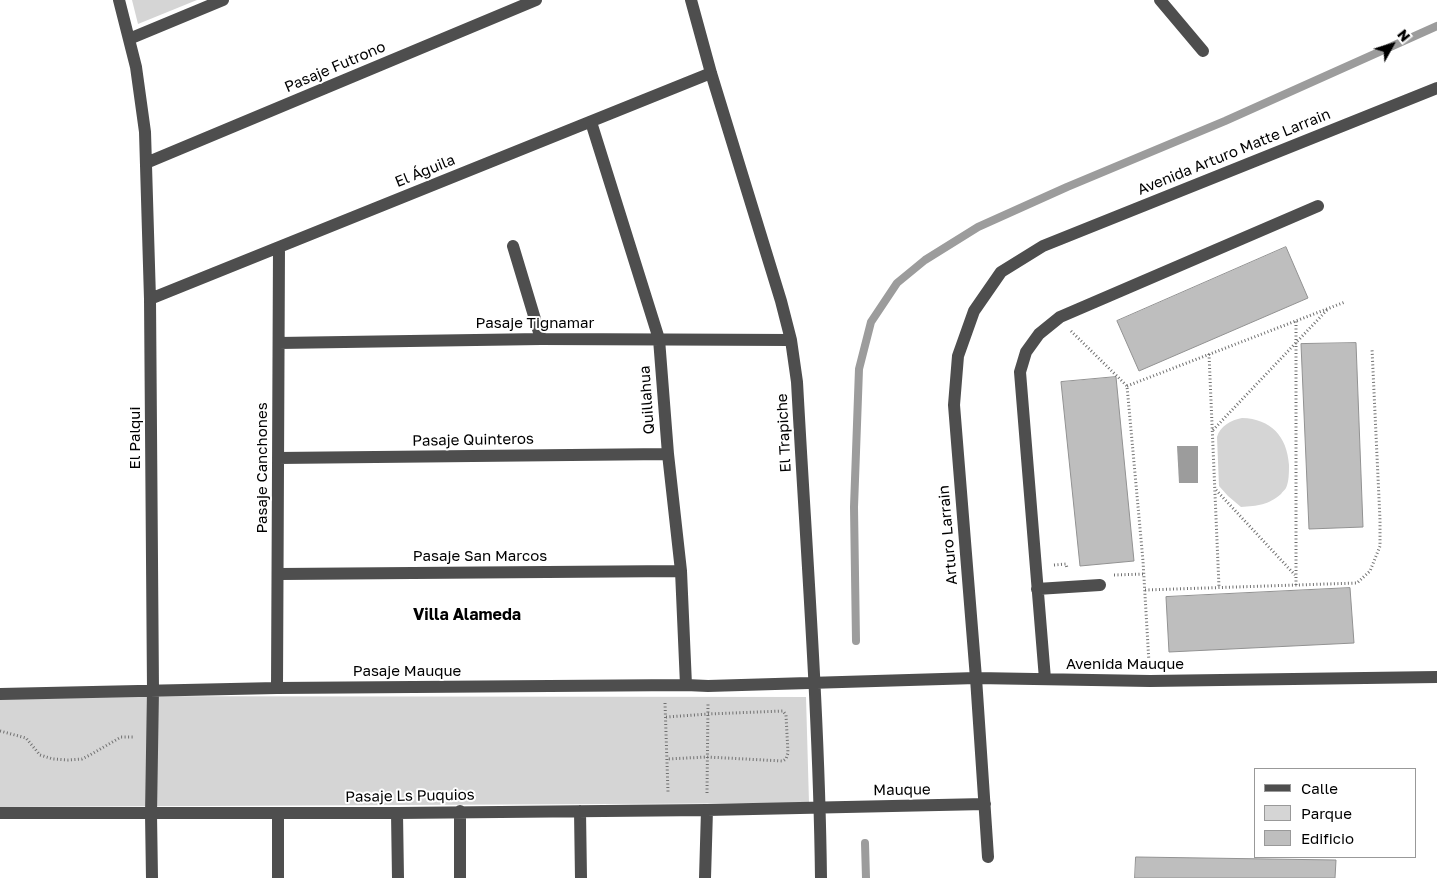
<!DOCTYPE html>
<html>
<head>
<meta charset="utf-8">
<style>
  body { margin:0 }
  #map { position:relative; width:1437px; height:878px; overflow:hidden; background:#fff; font-family:"Golos Text",sans-serif }
  canvas { display:block }
  .legend { position:absolute; left:1254px; top:768px; width:162px; height:90px; box-sizing:border-box; background:#fff; border:1px solid #999; margin:0; padding:6px 9px; list-style:none; font-size:15px; color:#000 }
  .legend li { display:flex; align-items:center; gap:10px; height:25px }
  .legend b { width:25px; border:1px solid #999 }
  .north { position:absolute; left:1367px; top:20px; width:50px; height:50px; -webkit-text-stroke:4px #fff; paint-order:stroke; rotate:51deg; font-size:14px; font-weight:700; line-height:20px; text-align:center; color:#000 }
  .north::after { content:''; display:block; margin:auto; width:18px; height:22px; background:#000; clip-path:polygon(50% 0,100% 100%,50% 72%,0 100%) }
</style>
</head>
<body>
<div id="map">
<canvas width="1437" height="878"></canvas>
<ul class="legend">
<li><b style="height:6px;background:#4e4e4e"></b>Calle</li>
<li><b style="height:14px;background:#d5d5d5"></b>Parque</li>
<li><b style="height:14px;background:#bebebe"></b>Edificio</li>
</ul>
<div class="north">N</div>
</div>
<script>
const c = document.querySelector('canvas').getContext('2d');
c.lineJoin = 'round';
function fillPath(path, color) {
  c.fillStyle = color;
  c.fill(path, 'evenodd');
}
function stroke(path, color, width, dash) {
  c.strokeStyle = color;
  c.lineWidth = width;
  c.lineCap = dash ? 'butt' : 'round';
  c.setLineDash(dash || []);
  c.stroke(path);
}
function label(font, color, halo, rows, align = 'center') {
  c.font = font + ' "Golos Text",sans-serif';
  c.lineWidth = 4;
  c.setLineDash([]);
  c.textBaseline = 'middle';
  c.strokeStyle = halo;
  c.fillStyle = color;
  for (const [text, x, y, turn = 0] of rows) {
    c.save();
    c.translate(x, y);
    c.rotate((+turn || 0) * Math.PI / 180);
    c.textAlign = isNaN(turn) ? turn : align;
    if (halo) c.strokeText(text, 0, 0);
    c.fillText(text, 0, 0);
    c.restore();
  }
}
const green = new Path2D(`
  M132,0H197L138,24Z
  M1242,418C1271,419 1287,436 1289,465C1289,472 1289,482 1286,488C1285,490 1282,492 1281,494C1268,505 1258,506 1241,507L1228,496L1219,486L1217,437C1220,426 1231,420 1242,418Z
  M0,696L806,697L809,803L0,807Z`);
const water = new Path2D(`
  M1177,446H1198V483H1179Z`);
const stream = new Path2D(`
  M856,641L854,507L859,369L871,322L897,283L925,260L978,227L1067,187L1225,121L1437,26
  M865,843L866,878`);
const building = new Path2D(`
  M1286,247L1308,298L1139,371L1117,321Z
  M1356,343L1363,527L1309,529L1301,344Z
  M1116,377L1134,561L1080,566L1061,382Z
  M1350,588L1354,643L1169,652L1166,597Z
  M1136,857L1336,860L1335,878H1135Z`);
const path = new Path2D(`
  M1071,331L1127,386L1143,561L1149,663
  M1209,354L1219,587
  M1127,386L1345,302
  M1213,430L1328,309
  M1216,490L1295,575
  M1054,565L1066,564L1067,568
  M1114,575L1144,574
  M1296,585V321
  M1145,590L1357,583L1370,571L1380,546V520L1372,349
  M665,703L668,792
  M666,717L708,714L783,711L786,715L788,753L786,759L783,761L707,757L667,759
  M0,731L26,738L40,755L53,759L68,760L82,759L90,755L121,737H134
  M707,793L708,704`);
const minor = new Path2D(`
  M119,0L136,67L145,132L150,299L153,690L151,814L152,878
  M691,0L711,73L781,301L791,340L797,382C806,547 819,713 821,878
  M1160,0L1203,51
  M129,39L223,0
  M591,122L659,339L668,454L681,571L686,685
  M146,163L536,0
  M513,246L541,339
  M150,299L711,73
  M279,343L541,339L791,340
  M278,458L668,454
  M279,574L681,571
  M1037,589L1100,585
  M1045,679L1020,372L1026,352L1039,334L1060,317L1318,206
  M277,688L279,247
  M0,694L277,688L686,685L708,686L976,678L1150,681L1437,677
  M580,811L581,878
  M0,813H397L707,810L985,804
  M397,813L398,878
  M988,857L976,678L954,405L958,356L974,311L1001,272L1043,246L1437,88
  M278,878V813
  M460,878V811
  M705,878L707,810`);
const streetNames = [
  ["Pasaje Futrono",335,67,-23],
  ["Avenida Arturo Matte Larrain",1234,152,-22],
  ["El Águila",425,171,-22],
  ["Pasaje Tignamar",535,323],
  ["Quillahua",647,400,-94],
  ["El Trapiche",784,433,-93],
  ["El Palqui",135,438,-90],
  ["Pasaje Quinteros",473,440,-1],
  ["Pasaje Canchones",262,468,-90],
  ["Arturo Larrain",948,535,-95],
  ["Pasaje San Marcos",480,556],
  ["Avenida Mauque",1125,664],
  ["Pasaje Mauque",407,671],
  ["Mauque",902,790,-1],
  ["Pasaje Ls Puquios",410,796,-1]
];
const neighbourhoodNames = [
  ["Villa Alameda",467,615]
];
fillPath(green, '#d5d5d5');
fillPath(water, '#9c9c9c');
stroke(stream, '#9c9c9c', 8);
fillPath(building, '#bebebe');
stroke(building, '#929292', 1);
stroke(path, '#707070', 3, [1, 2.5]);
stroke(minor, '#4e4e4e', 12);
label('15px', '#000', '#fff', streetNames);
label('bold 16px', '#000', '#fff', neighbourhoodNames);
</script>
</body>
</html>
